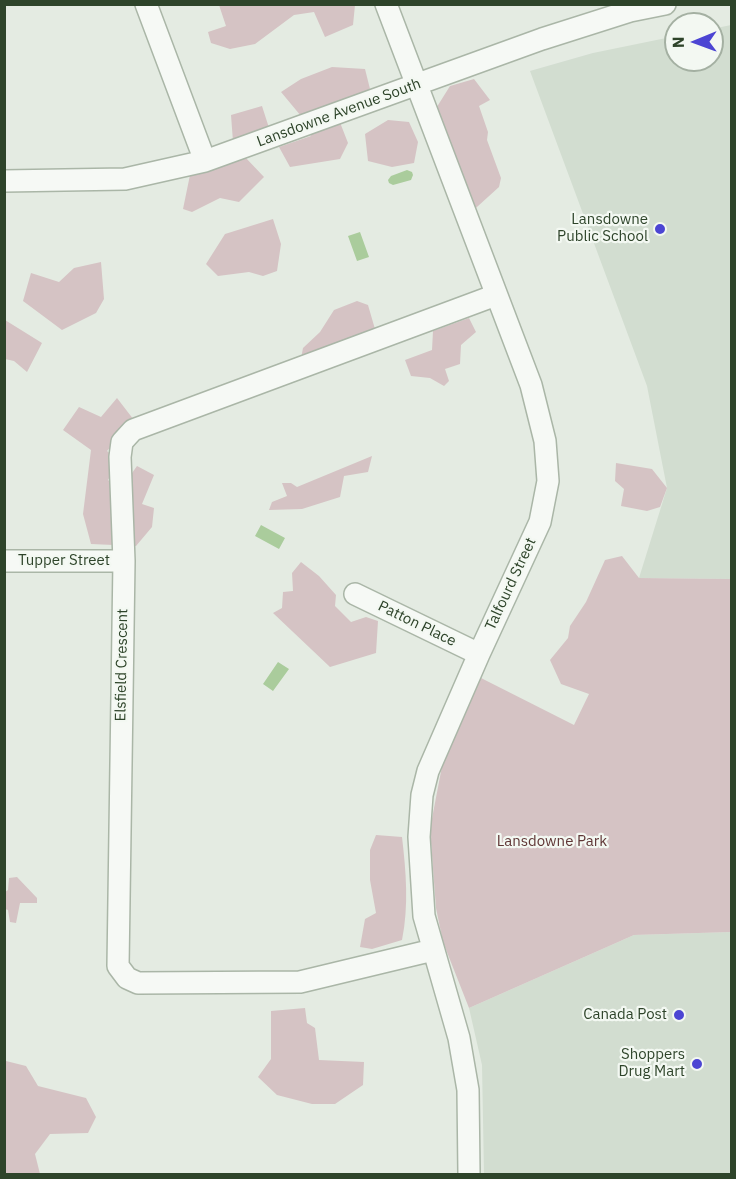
<!DOCTYPE html>
<html>
<head>
<meta charset="utf-8">
<style>
  body { margin:0 }
  #map { position:relative; width:736px; height:1179px; overflow:hidden; background:#e4ebe2; font-family:"IBM Plex Sans",sans-serif }
  canvas { display:block }
  .frame { position:absolute; inset:0; border:6px solid #2e442a; pointer-events:none }
  .north { position:absolute; left:664px; top:12px; width:60px; height:60px; box-sizing:border-box; background:#f3f8f2; border:2px solid #a4b0a2; border-radius:50%; rotate:269deg; font-size:16px; font-weight:700; line-height:24px; text-align:center; color:#2e442a }
  .north::after { content:''; display:block; margin:auto; width:21px; height:27px; background:#4c45d3; clip-path:polygon(50% 0,100% 100%,50% 72%,0 100%) }
</style>
</head>
<body>
<div id="map">
<canvas width="736" height="1179"></canvas>
<div class="frame"></div>
<div class="north">N</div>
</div>
<script>
const c = document.querySelector('canvas').getContext('2d');
c.lineJoin = 'round';
function fillPath(path, color) {
  c.fillStyle = color;
  c.fill(path, 'evenodd');
}
function stroke(path, color, width, dash) {
  c.strokeStyle = color;
  c.lineWidth = width;
  c.lineCap = dash ? 'butt' : 'round';
  c.setLineDash(dash || []);
  c.stroke(path);
}
function label(font, color, halo, rows, align = 'center') {
  c.font = font + ' "IBM Plex Sans",sans-serif';
  c.lineWidth = 4.5;
  c.setLineDash([]);
  c.textBaseline = 'middle';
  c.strokeStyle = halo;
  c.fillStyle = color;
  for (const [text, x, y, turn = 0] of rows) {
    c.save();
    c.translate(x, y);
    c.rotate((+turn || 0) * Math.PI / 180);
    c.textAlign = isNaN(turn) ? turn : align;
    if (halo) c.strokeText(text, 0, 0);
    c.fillText(text, 0, 0);
    c.restore();
  }
}
const built = new Path2D(`
  M731,25V579L639,578L667,488L647,386L530,71L593,53L676,36V60H712V29Z
  M731,932V1174H484L482,1065L469,1008L634,935Z`);
const green = new Path2D(`
  M355,5L353,25L325,37L314,12L294,15L255,44L230,49L211,43L208,32L226,26L219,5Z
  M332,67L365,69L370,89L334,107L348,143L340,159L290,167L279,147L311,136L301,116L281,92L301,79Z
  M474,79L490,100L479,106L488,132L487,140L501,178L499,187L467,216L430,118L450,86Z
  M262,106L270,131L245,157L264,177L239,202L220,198L192,212L183,209L190,175L234,155L231,115Z
  M388,120L409,122L418,142L414,163L392,167L368,161L365,134Z
  M273,219L281,244L277,271L263,276L249,272L218,276L206,264L225,234Z
  M101,262L104,299L96,313L62,330L23,301L31,273L59,282L74,268Z
  M357,301L368,305L377,336L300,364L303,348L320,332L334,310Z
  M469,318L476,332L461,345L460,364L445,369L449,381L444,386L430,378L411,376L405,360L432,350L433,331Z
  M5,320L42,343L27,372L14,361L5,359Z
  M117,398L137,424L124,432L107,451L115,458V468L108,480L120,490L137,466L154,475L142,504L154,508L152,527L136,546L91,544L83,514L91,450L63,430L79,407L101,417Z
  M372,456L368,472L344,476L340,497L302,509L269,510L272,502L287,496L282,483H291L297,487Z
  M616,463L652,469L667,488L660,507L647,511L621,506L624,489L615,481Z
  M622,556L639,578L731,579V932L634,935L469,1008L443,942L436,908L430,829L443,761L481,678L574,725L589,694L561,684L550,660L568,638L570,626L586,602L605,560Z
  M301,562L319,576L336,595L335,606L351,622L366,617L378,621L376,653L330,667L273,613L282,608L283,592L293,591L292,573Z
  M376,835L402,837C406,871 409,906 402,940L372,949L360,947L365,919L376,913L370,880V850Z
  M17,877L37,898V903H20L16,923L10,922L8,910L5,909V892L8,890L9,878Z
  M305,1008L307,1023L315,1028L319,1060L364,1062L363,1085L335,1104H312L277,1095L258,1077L271,1059V1011Z
  M6,1061L26,1066L38,1086L86,1098L96,1117L88,1133L50,1134L35,1154L40,1174H5L4,1067Z`);
const water = new Path2D(`
  M407,170L412,172L413,175L411,180L393,185L389,183L388,180L391,176Z
  M360,232L369,257L357,261L348,236Z
  M261,525L285,538L279,549L255,536Z
  M278,662L289,669L273,691L263,684Z`);
const minor = new Path2D(`
  M146,4L205,161
  M386,4L531,385L545,441L548,481L540,522L479,654L428,771L422,795L419,837L424,916L459,1038L468,1090L469,1174
  M4,181L125,179L205,161L542,39L630,11L665,4
  M4,561H124
  M355,594L479,654
  M433,950L300,982L138,983L127,978L118,966L124,561L120,457L122,442L133,430L496,295`);
const markers = [
  [660,229,6,"#4c45d3"],
  [679,1015,6,"#4c45d3"],
  [697,1064,6,"#4c45d3"]
];
const streetNames = [
  ["Lansdowne Avenue South",339,113,-20],
  ["Tupper Street",64,561],
  ["Talfourd Street",511,584,-65],
  ["Patton Place",417,624,26],
  ["Elsfield Crescent",122,665,-89]
];
const poiNames = [
  ["Lansdowne",648,220],
  ["Public School",648,237],
  ["Canada Post",667,1015],
  ["Shoppers",685,1055],
  ["Drug Mart",685,1072]
];
const parkNames = [
  ["Lansdowne Park",552,842]
];
fillPath(built, '#d2ddd0');
fillPath(green, '#d5c3c4');
fillPath(water, '#aacc9c');
stroke(minor, '#aab6a7', 24);
stroke(minor, '#f6f9f5', 21);
for (const [x, y, r, color] of markers) {
  const dot = new Path2D();
  dot.arc(x, y, r, 0, 2 * Math.PI);
  c.fillStyle = color;
  c.fill(dot);
  stroke(dot, '#f3f8f2', 2);
}
label('15px', '#2e442a', '#f3f8f2', streetNames);
label('15px', '#2e442a', '#f3f8f2', poiNames, 'right');
label('15px', '#603736', '#f3f8f2', parkNames);
</script>
</body>
</html>
